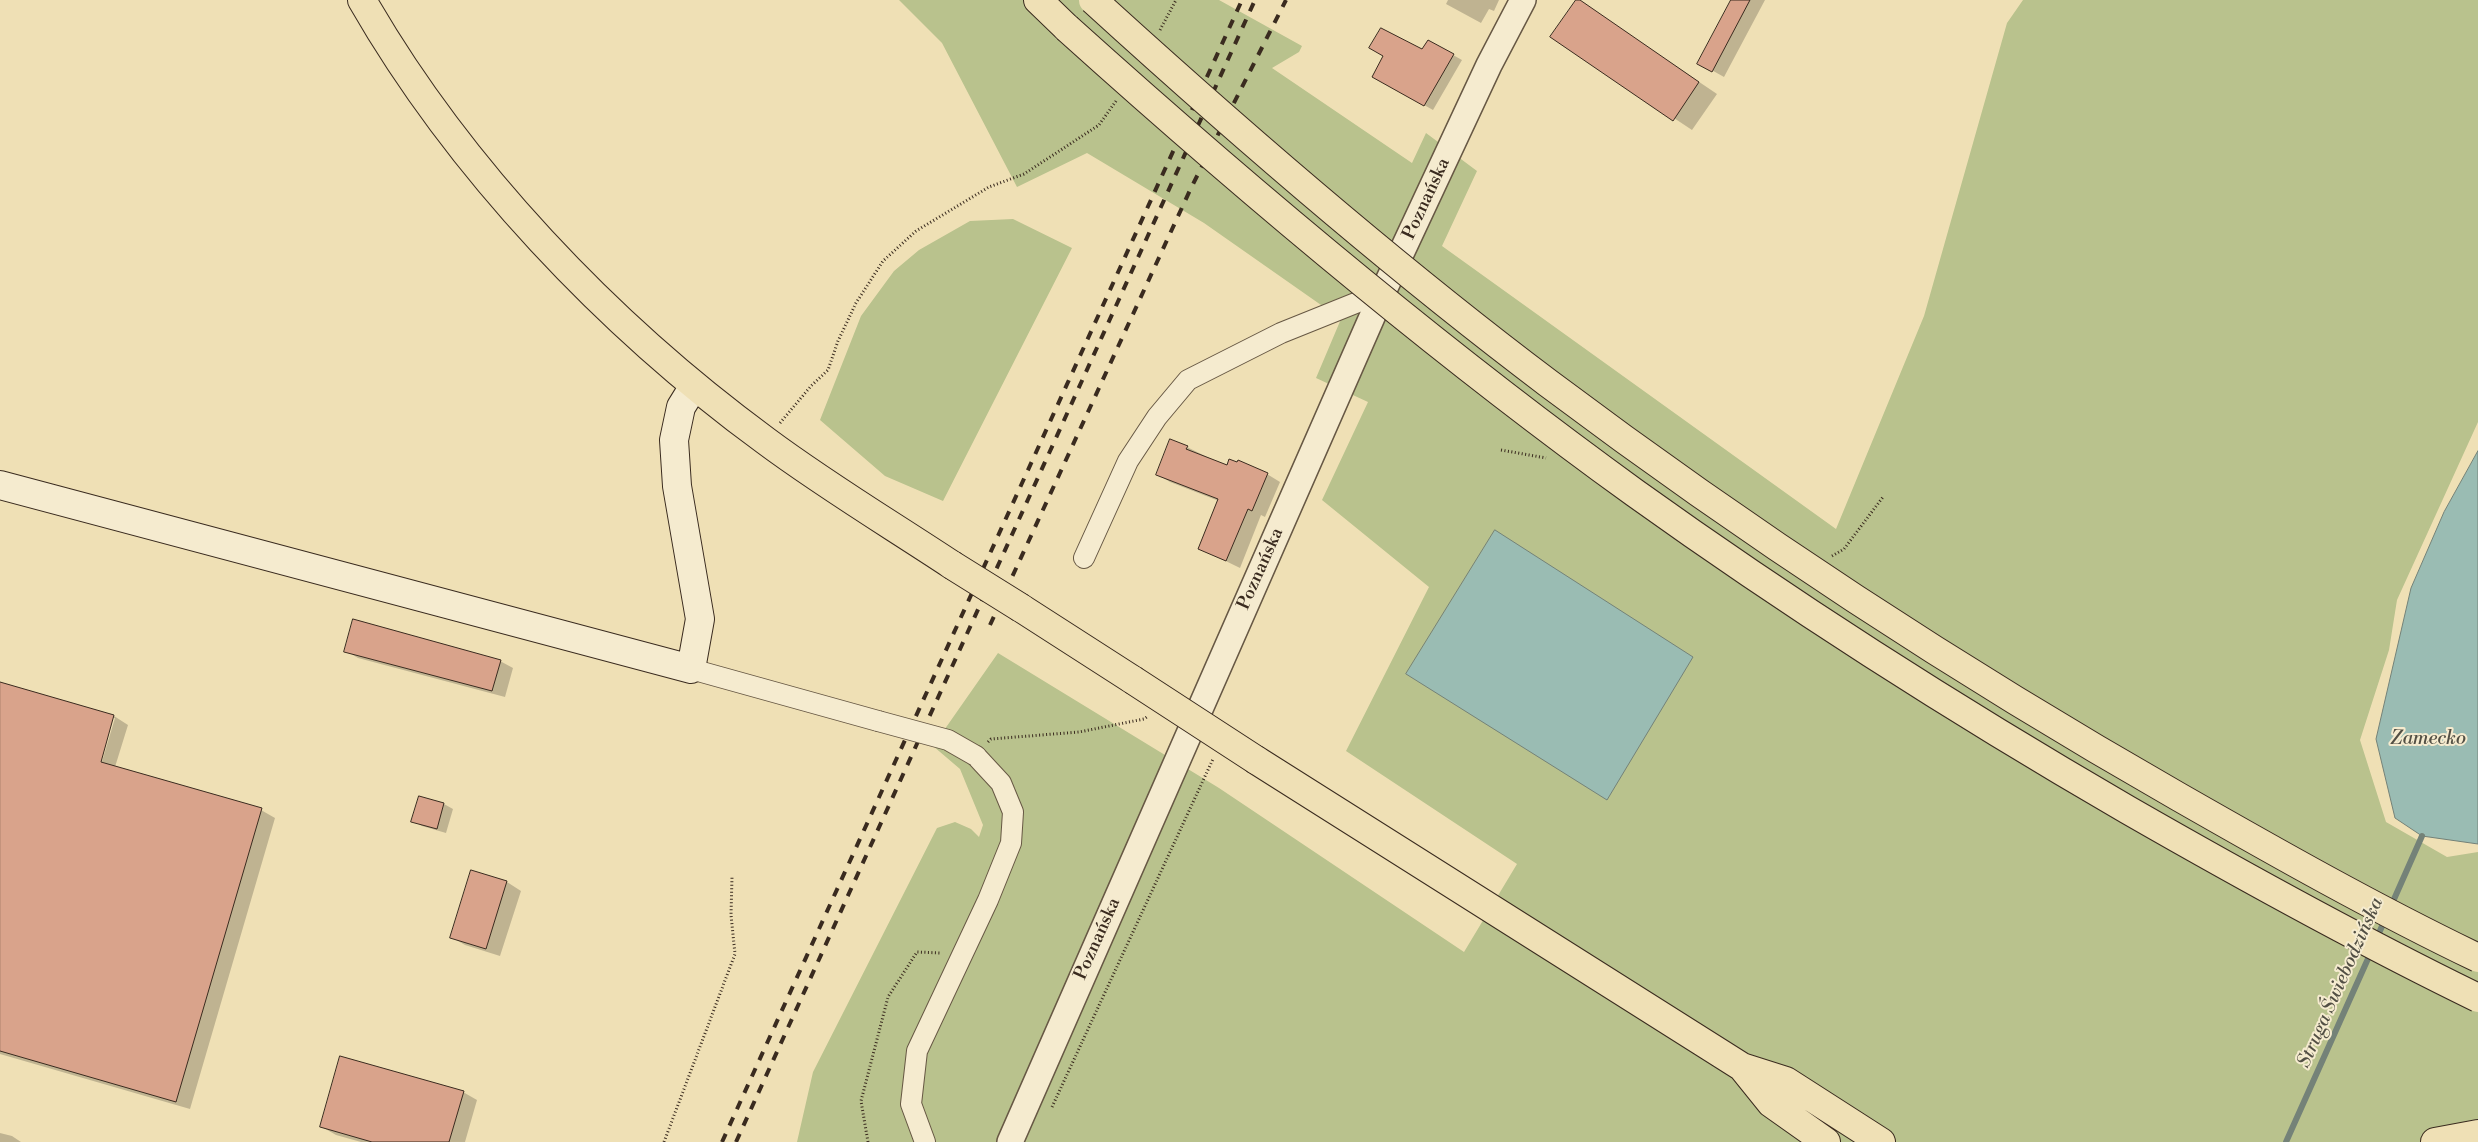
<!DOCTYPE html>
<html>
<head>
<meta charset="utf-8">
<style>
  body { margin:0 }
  canvas { display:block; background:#efe0b5 }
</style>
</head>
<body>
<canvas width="2478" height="1142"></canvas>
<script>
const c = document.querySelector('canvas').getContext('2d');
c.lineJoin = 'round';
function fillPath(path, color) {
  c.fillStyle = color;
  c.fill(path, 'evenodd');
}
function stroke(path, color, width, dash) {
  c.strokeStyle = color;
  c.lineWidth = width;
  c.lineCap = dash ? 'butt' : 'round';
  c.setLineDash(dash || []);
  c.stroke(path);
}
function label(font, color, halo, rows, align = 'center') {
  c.font = font + ' "Libre Bodoni",serif';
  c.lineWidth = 4;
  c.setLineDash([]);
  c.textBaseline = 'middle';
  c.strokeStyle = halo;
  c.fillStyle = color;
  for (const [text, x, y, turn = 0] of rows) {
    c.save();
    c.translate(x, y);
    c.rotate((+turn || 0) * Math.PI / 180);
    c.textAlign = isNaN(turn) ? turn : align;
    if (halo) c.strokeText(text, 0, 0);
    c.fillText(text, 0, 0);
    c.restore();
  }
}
const green = new Path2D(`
  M899,0H1219L1302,46L1299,52L1272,68L1412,163L1426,133L1477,171L1442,246L1836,529L1924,316L2007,23L2023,0H2478V422L2397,600L2389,650L2360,740L2386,822L2447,857L2478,852V1142H797L813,1072L937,828L955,822L971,829L979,837L983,825L960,769L933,746L998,653L1219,788L1464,952L1517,864L1346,751L1429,587L1322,500L1368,402L1316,378L1341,319L1204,223L1087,153L1017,187L942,43Z
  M1013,219L1072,248L943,501L885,476L820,420L861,316L894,271L919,250L970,221Z`);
const water = new Path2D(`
  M2478,451V844L2422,836L2395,818L2376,739L2411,588L2444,512Z
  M1495,530L1693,657L1607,800L1406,674Z`);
const shadow = new Path2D(`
  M1448,0H1499L1494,11L1489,9L1481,23L1446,4Z
  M1578,0L1717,94L1692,130L1552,37Z
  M1732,0H1765L1724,77L1699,63Z
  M1428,41L1462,60L1433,110L1374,77L1385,56L1422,51Z
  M1187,447L1227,467L1267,474L1280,482L1265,517L1261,515L1240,568L1199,548L1219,501L1170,482L1157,474Z
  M346,651L500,661L513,668L505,697L358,658Z
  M0,683L114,716L128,725L115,767L261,810L275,818L190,1109L0,1054ZM112,718H115L100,768L98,767Z
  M444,804L453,809L446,833L422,826L413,821Z
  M472,872L507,882L521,891L500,956L465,945L451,937Z
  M463,1092L477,1100L465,1142H361L336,1135L322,1127Z
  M0,1133L12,1136L21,1142H0Z`);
const stream = new Path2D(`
  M2391,906L2422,836
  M2376,940L2386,917
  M2286,1142L2371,952`);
const building = new Path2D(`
  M1576,0H1580L1699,82L1673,121L1550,37Z
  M1731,0H1750L1712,72L1697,64Z
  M1381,28L1422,49L1428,40L1454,54L1424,106L1372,77L1383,56L1369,48Z
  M1170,439L1188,446L1186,449L1227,465L1229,459L1237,462L1238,460L1268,473L1252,511L1248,509L1226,561L1198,549L1218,499L1156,475Z
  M353,619L501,660L492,691L344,652Z
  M0,682L114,715L101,762L262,808L176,1102L0,1051Z
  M419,796L444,803L437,829L411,822Z
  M471,870L507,881L486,949L450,938Z
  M340,1056L464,1091L449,1142H372L320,1127Z`);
const path = new Path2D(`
  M1160,30L1176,0
  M780,423L811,386L828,370L838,341L856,303L883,261L916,231L989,187L1024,174L1099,125L1116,101
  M1501,450L1546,458
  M1832,556L1844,549L1883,497
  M988,742L991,739L1079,732L1144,719L1148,716
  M1052,1107L1213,759
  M664,1142L735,954L731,915L732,877
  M868,1142L861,1101L888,997L917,952L941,953`);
const minor = new Path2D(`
  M1084,558L1128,461L1157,417L1188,380L1281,333L1383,292
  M691,669L878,721
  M925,1142L911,1104L917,1051L988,900L1011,843L1013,812L1001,783L976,756`);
const tertiary = new Path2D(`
  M1010,1142L1383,292L1489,65L1523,0`);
const secondary = new Path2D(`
  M0,485L691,669L700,619L677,486L674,440L681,407L694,386`);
const primary = new Path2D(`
  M362,0C459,169 609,326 766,441C825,485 890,524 952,565
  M1021,608L1133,680
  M1256,760L1742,1067L1786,1081L1881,1142
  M1742,1067L1771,1103L1826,1142
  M2435,1142L2478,1134`);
const motorway = new Path2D(`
  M1038,0L1067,28`);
const rail = new Path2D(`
  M990,625L1191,188L1286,0
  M722,1142L1242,0
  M736,1142L1255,0`);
const minorBridge = new Path2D(`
  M878,721L948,740L976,756`);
const primaryBridge = new Path2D(`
  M952,565L1021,608
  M1133,680L1256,760`);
const motorwayBridge = new Path2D(`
  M1093,0C1240,134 1390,264 1548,383C1749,534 1960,672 2179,797C2277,853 2376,909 2478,958
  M1067,28C1249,192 1437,350 1635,493C1794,607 1959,712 2128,810C2243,876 2359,940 2478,998`);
const streetNames = [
  ["Poznańska",1427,199,-65],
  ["Poznańska",1261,569,-66],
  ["Poznańska",1098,939,-66]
];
const waterNames = [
  ["Zamecko",2428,739],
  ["Struga Świebodzińska",2341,983,-66]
];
fillPath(green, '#b9c28d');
fillPath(water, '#9abcb3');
stroke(water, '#748278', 1);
fillPath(shadow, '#0003');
stroke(stream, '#748278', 6);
fillPath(building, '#d9a38b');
stroke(building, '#3a2b1f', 1);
stroke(minor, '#675844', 22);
stroke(tertiary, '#675844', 28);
stroke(secondary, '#3a2b1f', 30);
stroke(primary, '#3a2b1f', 30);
stroke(motorway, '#3a2b1f', 30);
stroke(path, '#3a2b1f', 3, [1, 2.5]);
stroke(minor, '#f5ebcf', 20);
stroke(tertiary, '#f5ebcf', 25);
stroke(secondary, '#f5ebcf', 28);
stroke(primary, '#efe0b5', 28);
stroke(motorway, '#efe0b5', 28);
stroke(rail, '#3a2b1f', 4, [9, 9]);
stroke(minorBridge, '#675844', 22, []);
stroke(primaryBridge, '#3a2b1f', 30, []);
stroke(motorwayBridge, '#3a2b1f', 30, []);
stroke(minorBridge, '#f5ebcf', 20);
stroke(primaryBridge, '#efe0b5', 28);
stroke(motorwayBridge, '#efe0b5', 28);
label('18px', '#3a2b1f', '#f5ebcf', streetNames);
label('italic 19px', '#524f44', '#f5ebcf', waterNames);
</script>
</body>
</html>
